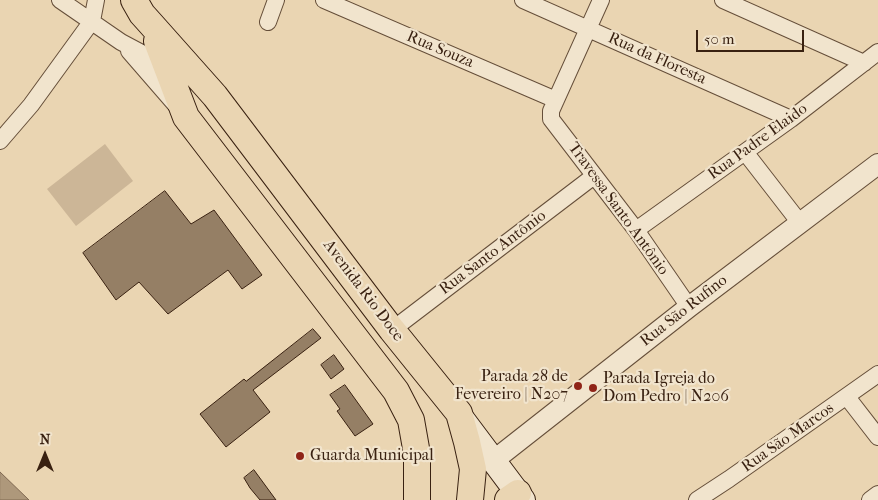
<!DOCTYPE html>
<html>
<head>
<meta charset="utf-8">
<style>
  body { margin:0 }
  #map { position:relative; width:878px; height:500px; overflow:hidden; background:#ead5b2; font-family:"IM FELL French Canon",serif }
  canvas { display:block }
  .north { position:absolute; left:20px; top:430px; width:50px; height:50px; -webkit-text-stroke:4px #f1e4cd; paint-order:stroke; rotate:0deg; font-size:14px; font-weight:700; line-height:20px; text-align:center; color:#392111 }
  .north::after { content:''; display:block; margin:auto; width:18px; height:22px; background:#392111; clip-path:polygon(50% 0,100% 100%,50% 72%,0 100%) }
  .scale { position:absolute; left:696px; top:30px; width:108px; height:22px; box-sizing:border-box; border:2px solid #392111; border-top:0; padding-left:6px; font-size:15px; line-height:18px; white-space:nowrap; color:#392111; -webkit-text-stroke:4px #f1e4cd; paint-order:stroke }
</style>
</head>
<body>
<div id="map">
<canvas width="878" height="500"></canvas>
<div class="north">N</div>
<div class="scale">50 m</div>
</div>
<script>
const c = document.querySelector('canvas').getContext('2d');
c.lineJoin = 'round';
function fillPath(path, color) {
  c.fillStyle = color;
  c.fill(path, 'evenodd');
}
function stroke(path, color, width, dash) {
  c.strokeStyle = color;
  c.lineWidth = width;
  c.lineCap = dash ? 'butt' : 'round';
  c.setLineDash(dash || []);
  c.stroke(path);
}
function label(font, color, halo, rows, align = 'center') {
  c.font = font + ' "IM FELL French Canon",serif';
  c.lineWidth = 4.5;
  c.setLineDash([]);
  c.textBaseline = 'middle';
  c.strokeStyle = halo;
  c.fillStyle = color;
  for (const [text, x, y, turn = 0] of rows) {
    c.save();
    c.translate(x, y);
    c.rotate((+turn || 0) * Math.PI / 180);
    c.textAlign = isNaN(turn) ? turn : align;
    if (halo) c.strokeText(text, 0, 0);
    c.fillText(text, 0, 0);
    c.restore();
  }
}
const green = new Path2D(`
  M105,144L133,181L76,226L47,189Z`);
const water = new Path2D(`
  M0,472L29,500H0Z`);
const building = new Path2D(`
  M165,191L191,224L214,210L262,275L242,289L228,270L168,314L139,282L116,300L83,253Z
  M313,329L321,338L253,390L270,412L226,447L200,414L244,379L246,381Z
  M334,355L344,369L331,379L321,365Z
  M345,385L373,424L355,436L337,411L340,409L330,395Z
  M254,470L276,500H260L250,488L244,478Z`);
const minor = new Path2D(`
  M60,0L121,42L168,67
  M324,0L556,100
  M523,0L791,119
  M601,0L551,111V119L636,230L689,307
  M723,0L864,63
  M268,22L276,0
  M129,51L175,104
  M0,141L31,105L92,21L96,0
  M745,152L800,223
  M636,230L791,119L878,52
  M392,330L594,176
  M847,397L878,437
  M697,500L729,479L878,374
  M870,500L878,494`);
const tertiary = new Path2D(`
  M493,461L689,307L878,164`);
const secondary = new Path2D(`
  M463,420L523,500`);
const primary = new Path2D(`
  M134,0L142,14L151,24L215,96L392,330L459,413L467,442L473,469L470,500
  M157,41L186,117L396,391L411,420L417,454V500
  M508,500L518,493`);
const markers = [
  [578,386,5,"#8f2418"],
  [593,388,5,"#8f2418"],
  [300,456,5,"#8f2418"]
];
const streetNames = [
  ["Rua Souza",440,50,23],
  ["Rua da Floresta",657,59,24],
  ["Rua Padre Elaido",758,142,-36],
  ["Travessa Santo Antônio",618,209,54],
  ["Rua Santo Antônio",493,253,-37],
  ["Avenida Rio Doce",363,291,53],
  ["Rua São Rufino",684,311,-38],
  ["Rua São Marcos",788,438,-35]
];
const poiNames = [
  ["Parada 28 de",568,377,"right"],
  ["Fevereiro | N207",568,395,"right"],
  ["Parada Igreja do",603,379],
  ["Dom Pedro | N206",603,397],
  ["Guarda Municipal",310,456]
];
fillPath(green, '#ccb697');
fillPath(water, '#ae987b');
stroke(water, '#7f6851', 1);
fillPath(building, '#957f65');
stroke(building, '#392111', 1);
stroke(minor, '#654e39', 18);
stroke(tertiary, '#654e39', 22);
stroke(secondary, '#392111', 26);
stroke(primary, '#392111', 28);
stroke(minor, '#f1e4cd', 16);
stroke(tertiary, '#f1e4cd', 20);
stroke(secondary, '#f1e4cd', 24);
stroke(primary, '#ead5b2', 26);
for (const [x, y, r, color] of markers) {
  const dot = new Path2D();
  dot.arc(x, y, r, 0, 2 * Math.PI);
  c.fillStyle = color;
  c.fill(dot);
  stroke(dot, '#f1e4cd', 2);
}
label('16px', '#392111', '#f1e4cd', streetNames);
label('16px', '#392111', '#f1e4cd', poiNames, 'left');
</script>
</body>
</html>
